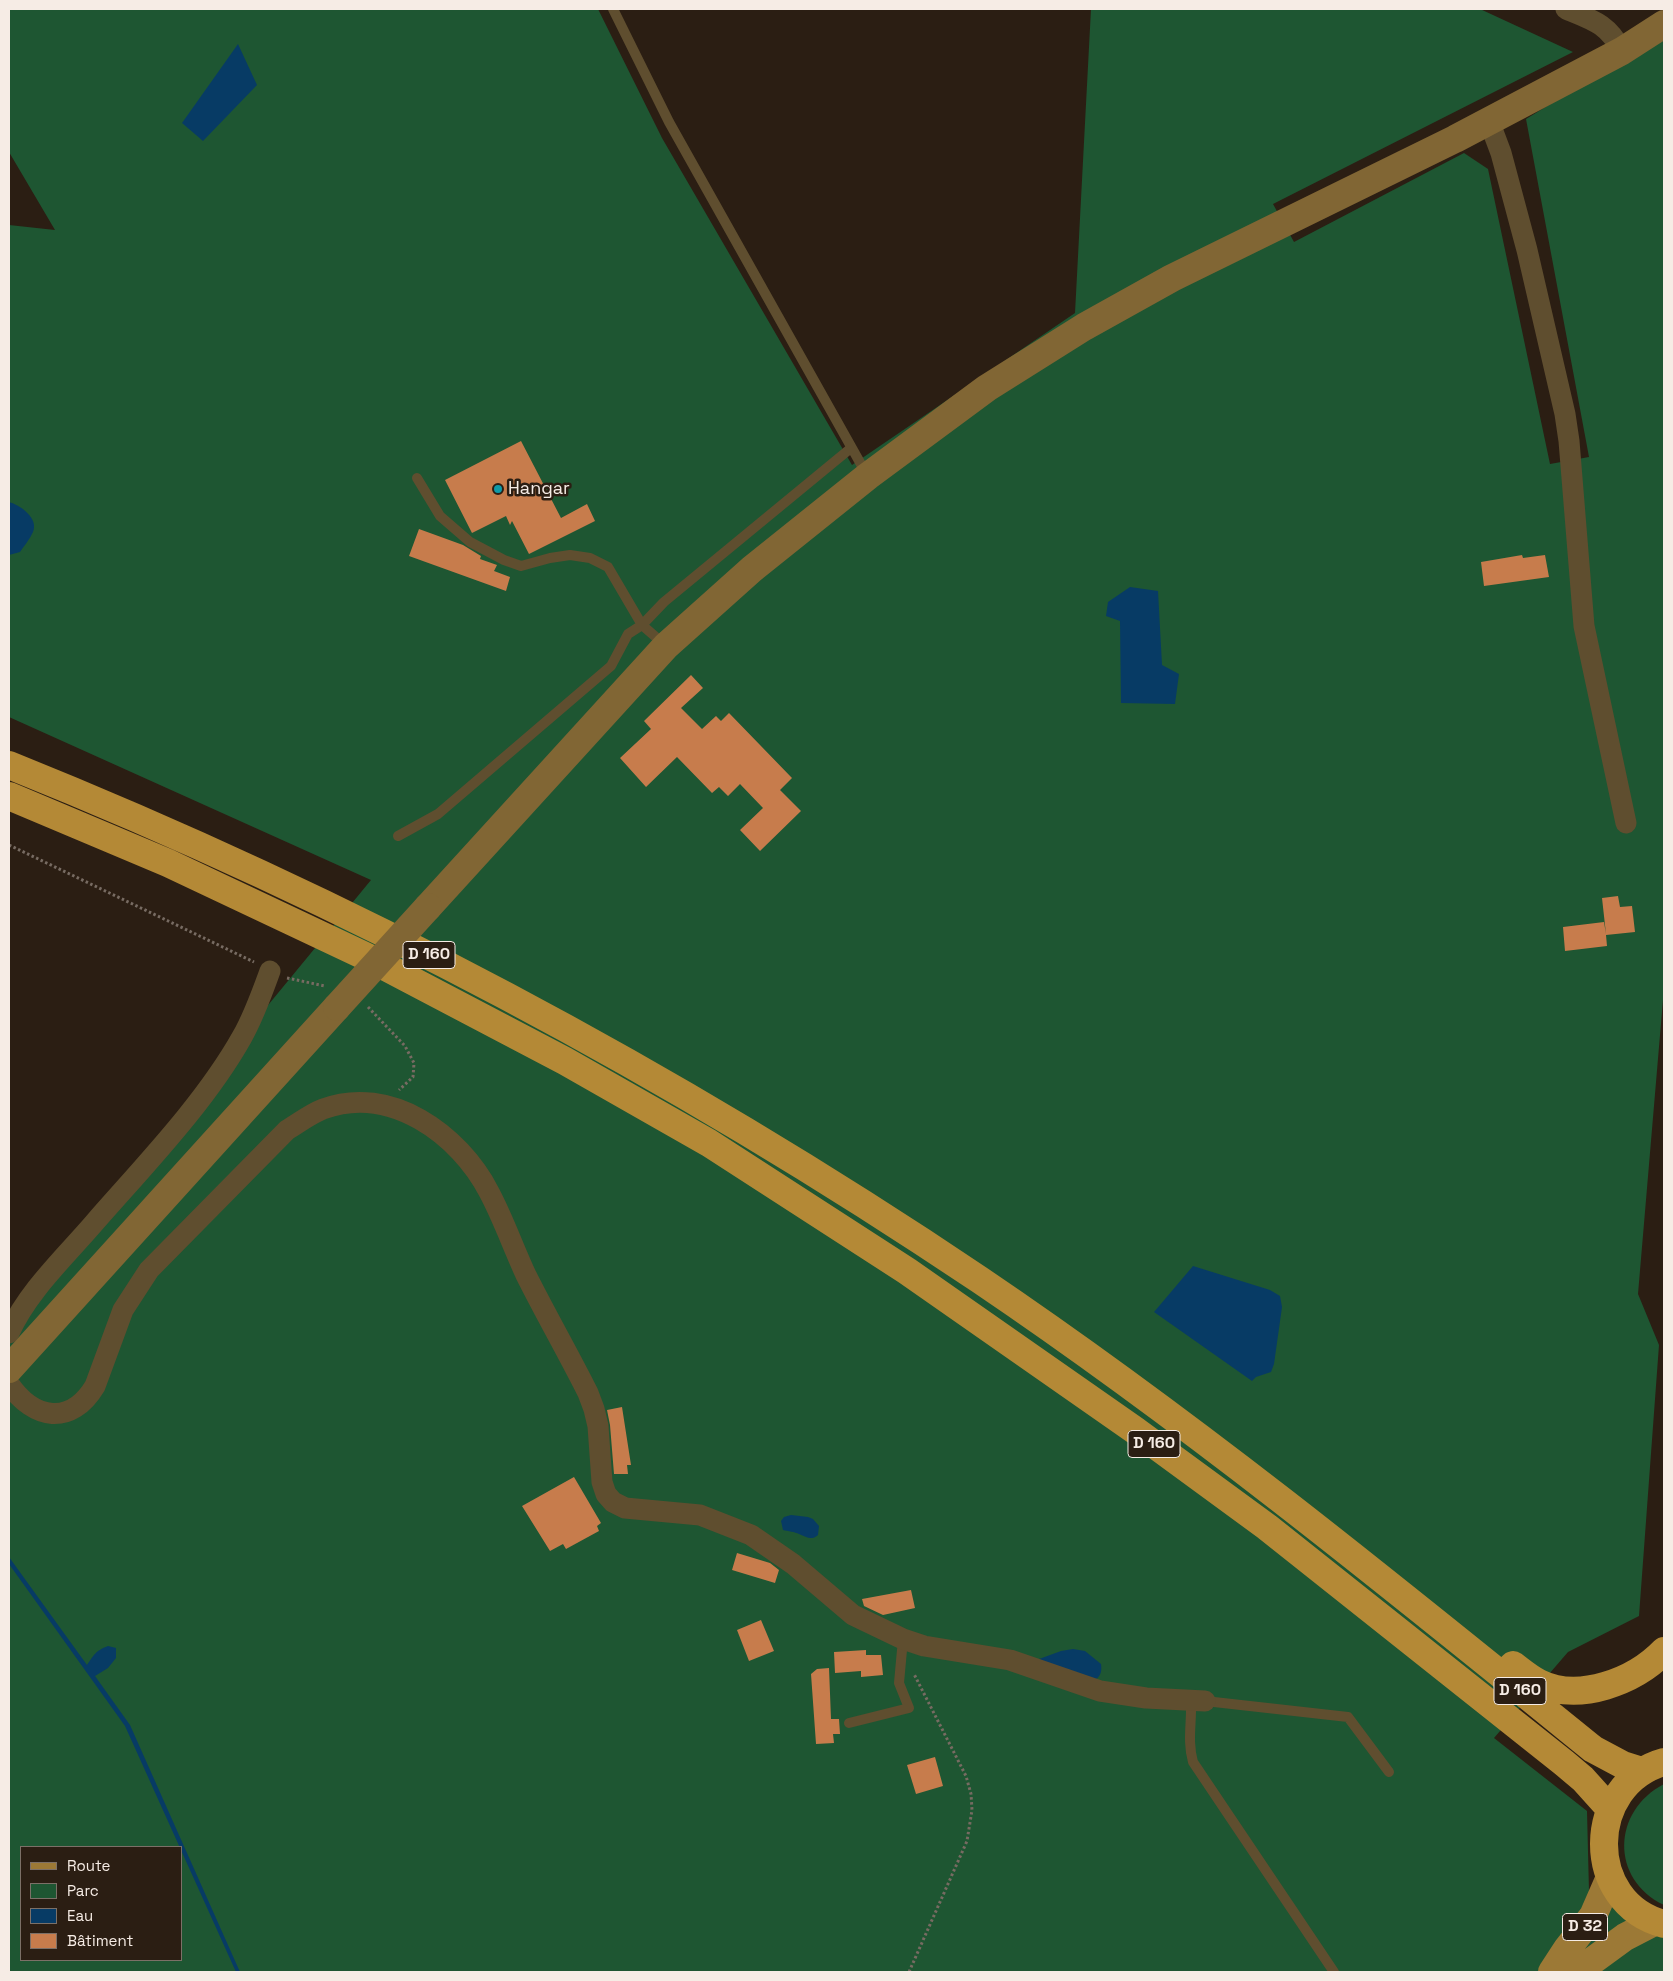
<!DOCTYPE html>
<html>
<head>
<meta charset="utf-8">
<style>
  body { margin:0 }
  #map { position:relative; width:1673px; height:1981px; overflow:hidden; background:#2b1e13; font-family:"Space Grotesk",sans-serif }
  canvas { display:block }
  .frame { position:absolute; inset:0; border:10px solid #f6ece5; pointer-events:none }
  .legend { position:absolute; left:20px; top:1846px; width:162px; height:115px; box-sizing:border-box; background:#2b1e13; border:1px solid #7c7067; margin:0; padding:6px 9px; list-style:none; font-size:15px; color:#f6ece5 }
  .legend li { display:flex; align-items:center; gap:10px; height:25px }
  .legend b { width:25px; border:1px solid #7c7067 }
</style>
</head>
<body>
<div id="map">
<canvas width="1673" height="1981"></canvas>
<div class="frame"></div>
<ul class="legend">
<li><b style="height:6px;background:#9c7936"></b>Route</li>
<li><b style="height:14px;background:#1e5632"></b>Parc</li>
<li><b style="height:14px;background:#073b65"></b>Eau</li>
<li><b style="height:14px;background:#c77c4c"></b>Bâtiment</li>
</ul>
</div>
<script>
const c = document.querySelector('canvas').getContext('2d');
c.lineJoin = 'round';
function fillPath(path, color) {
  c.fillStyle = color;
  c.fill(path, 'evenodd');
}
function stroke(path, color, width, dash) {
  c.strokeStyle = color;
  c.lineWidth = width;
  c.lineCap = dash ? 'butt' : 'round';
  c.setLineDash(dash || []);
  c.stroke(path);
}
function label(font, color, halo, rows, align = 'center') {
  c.font = font + ' "Space Grotesk",sans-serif';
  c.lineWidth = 5;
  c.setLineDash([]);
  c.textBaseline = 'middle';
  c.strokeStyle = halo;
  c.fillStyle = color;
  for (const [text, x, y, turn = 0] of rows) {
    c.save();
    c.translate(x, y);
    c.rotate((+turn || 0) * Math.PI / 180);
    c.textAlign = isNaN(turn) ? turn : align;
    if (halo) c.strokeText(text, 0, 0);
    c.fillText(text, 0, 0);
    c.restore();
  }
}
const green = new Path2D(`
  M9,9H598L662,138L852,465L1075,313L1091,9H1480L1573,52L1273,204L1294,242L1464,153L1488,169L1550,464L1589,457L1526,119L1664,34V988L1638,1294L1659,1345L1639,1616L1568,1652L1494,1738L1587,1811L1589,1891L1664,1937V1972H9V1320L371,880L9,717V225L55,230L9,152ZM21,1847H181V1960H21Z
  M1664,1784V1905C1610,1879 1612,1811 1664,1784Z`);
const water = new Path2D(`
  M238,44L257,85L203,141L182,123Z
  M9,502C20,505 39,518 33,532C30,539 24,546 20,552L9,555Z
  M1130,587L1158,591L1162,665L1179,674L1175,704L1121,703L1120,621L1106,616L1108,602Z
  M1193,1266L1270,1290L1280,1296L1282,1307L1274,1364L1271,1372L1256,1377L1252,1381L1154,1312Z
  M791,1515L808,1517L813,1519L819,1526L818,1535C811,1541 807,1537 799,1534C795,1532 788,1531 783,1530L781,1521L784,1517Z
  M9,1557L87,1665C94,1655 95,1651 108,1646L116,1648V1658L108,1668L95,1676L130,1725L240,1972H236L125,1726L9,1564Z
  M1073,1649L1085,1651L1101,1664C1102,1670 1101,1676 1096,1679L1031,1662L1061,1651Z`);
const building = new Path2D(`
  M521,441L561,518L587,504L595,521L529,554L512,521L510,525L506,516L472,533L445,480Z
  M419,529L463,545L481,556L480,559L497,565L494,571L510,577L506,591L409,556Z
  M1522,555L1523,558L1545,555L1549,577L1484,586L1481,562Z
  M691,675L703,688L681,708L702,729L716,716L721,721L729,713L792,778L780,790L801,811L760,851L740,830L763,808L740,784L728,796L719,787L712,793L677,757L646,787L620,758L651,729L644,721Z
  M1618,896L1620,907L1632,906L1635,932L1606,935L1607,946L1565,951L1563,927L1604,922L1606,934L1602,898Z
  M622,1407L631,1465H627L628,1474H614L610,1425L607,1410Z
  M574,1477L601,1523L597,1526L599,1531L566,1549L563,1544L550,1551L522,1506Z
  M737,1553L770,1563L779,1570L775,1583L732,1570Z
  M911,1590L915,1608L883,1615L864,1606L862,1599Z
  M761,1620L774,1651L749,1661L737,1630Z
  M866,1650V1655H881L883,1675L861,1677V1671L835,1673L834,1652Z
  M829,1668L831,1719H839L840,1734H833L834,1743L816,1744L811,1674L817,1669Z
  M935,1757L943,1786L916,1794L907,1765Z`);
const path = new Path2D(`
  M9,845L254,962
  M287,978L325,986
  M368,1007L405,1046L414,1063L413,1077L399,1090
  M909,1972L967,1841L972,1810L971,1794L966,1776L914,1674`);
const lane = new Path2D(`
  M613,9L669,122L867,475
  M417,478L440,516L470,542L504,560L521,566L550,558L570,555L590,558L608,567L642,625L665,645
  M398,836L438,814L611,666L628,634L642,625L664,602L851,448
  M1191,1700C1192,1722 1187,1741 1193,1762L1334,1972
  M1205,1701L1348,1717L1389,1772
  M849,1723L909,1708L899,1683L903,1639`);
const street = new Path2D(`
  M1566,9C1593,20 1608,24 1622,51
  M1489,121L1501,153L1527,250L1565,414L1569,441L1584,626L1626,823
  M9,1333C28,1291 65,1257 95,1222C144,1166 205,1103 242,1037C254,1016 262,993 270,971
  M9,1384C34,1420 71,1426 95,1386L123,1310L149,1270L287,1130C299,1123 310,1114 323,1109C390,1084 459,1134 489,1192C503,1218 513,1247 526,1275C546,1315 568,1353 588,1393L594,1409L598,1426L602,1482L606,1494L613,1502L625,1508L700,1515L751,1535L793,1564L853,1615L903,1639L924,1646L1010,1660L1100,1691L1146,1698L1205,1701`);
const secondary = new Path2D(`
  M428,907L666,646L752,569L868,476L987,388L1084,327L1172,278L1455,139L1622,51L1664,24
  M9,1369L337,1007`);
const primary = new Path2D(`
  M1552,1972L1567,1949L1593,1916L1610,1877
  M1577,1972L1625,1937L1654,1922`);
const highway = new Path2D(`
  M9,765C350,902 675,1075 980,1280C1193,1424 1393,1587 1593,1749L1623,1765L1642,1771
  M9,796L168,863L367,957L565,1061L709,1143L907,1271L1136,1431L1267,1527L1564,1763L1583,1779L1610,1809
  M1513,1665C1521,1671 1529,1678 1539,1683C1579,1703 1635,1681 1664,1651
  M1664,1762C1585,1784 1583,1903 1664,1924`);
const secondaryBridge = new Path2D(`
  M337,1007L428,907`);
const markers = [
  [498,489,5,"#0f9aa8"]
];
const shields = [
  [429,955,52],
  [1154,1444,52],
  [1520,1691,52],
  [1585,1927,45]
];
const shieldNames = [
  ["D 160",429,955],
  ["D 160",1154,1444],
  ["D 160",1520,1691],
  ["D 32",1585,1927]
];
const poiNames = [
  ["Hangar",508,489]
];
fillPath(green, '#1e5632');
fillPath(water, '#073b65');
fillPath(building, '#c77c4c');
stroke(path, '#776b62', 3, [2.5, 2.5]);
stroke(lane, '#5f4e2f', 10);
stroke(street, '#5f4e2f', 21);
stroke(secondary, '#816634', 28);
stroke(primary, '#9c7936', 28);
stroke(highway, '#b48936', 28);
stroke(secondaryBridge, '#816634', 28);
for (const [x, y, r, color] of markers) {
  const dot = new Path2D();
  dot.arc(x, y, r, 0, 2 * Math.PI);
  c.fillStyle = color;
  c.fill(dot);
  stroke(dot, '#2b1e13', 2);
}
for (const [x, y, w] of shields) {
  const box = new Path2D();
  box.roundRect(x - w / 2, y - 13.5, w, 27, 4);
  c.fillStyle = '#2b1e13';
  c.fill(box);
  stroke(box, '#f6ece5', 1);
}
label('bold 16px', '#f6ece5', null, shieldNames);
label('18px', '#f6ece5', '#2b1e13', poiNames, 'left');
</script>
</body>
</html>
